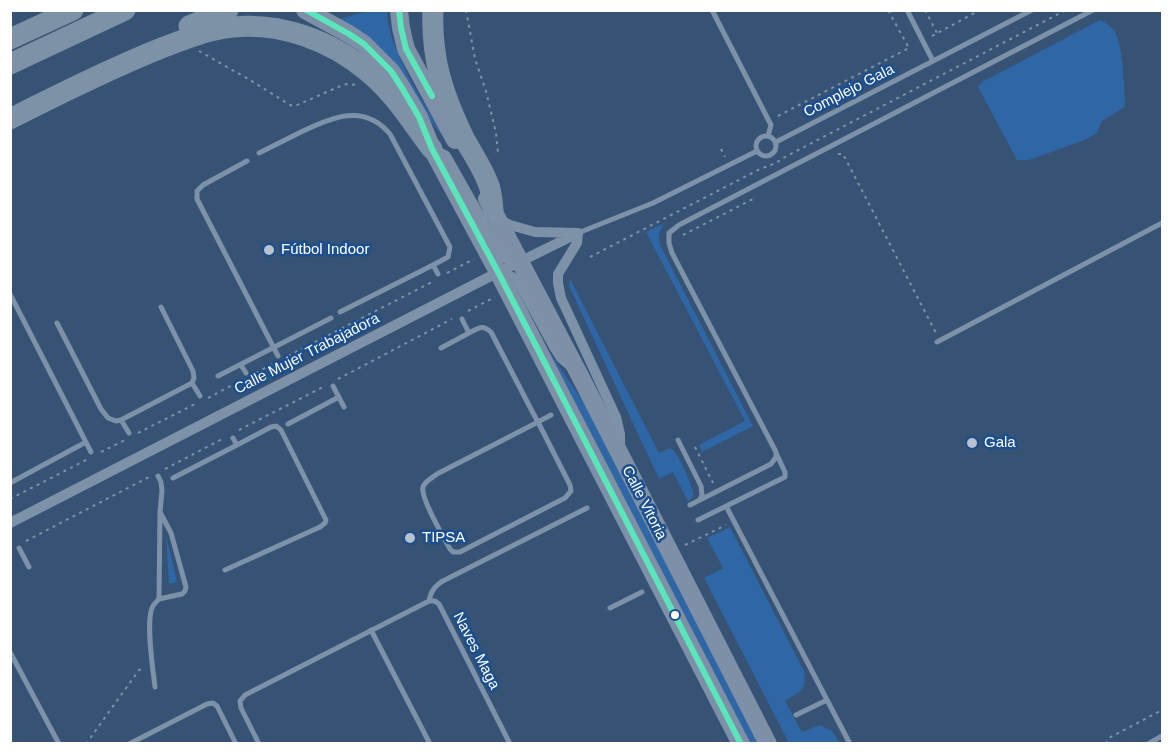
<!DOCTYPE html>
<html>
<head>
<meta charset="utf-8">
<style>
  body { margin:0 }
  #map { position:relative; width:1173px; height:754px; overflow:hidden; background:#365274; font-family:Helvetica,sans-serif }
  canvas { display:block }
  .frame { position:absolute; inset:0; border:12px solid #fff; pointer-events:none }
</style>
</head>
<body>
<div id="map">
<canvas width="1173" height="754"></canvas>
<div class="frame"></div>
</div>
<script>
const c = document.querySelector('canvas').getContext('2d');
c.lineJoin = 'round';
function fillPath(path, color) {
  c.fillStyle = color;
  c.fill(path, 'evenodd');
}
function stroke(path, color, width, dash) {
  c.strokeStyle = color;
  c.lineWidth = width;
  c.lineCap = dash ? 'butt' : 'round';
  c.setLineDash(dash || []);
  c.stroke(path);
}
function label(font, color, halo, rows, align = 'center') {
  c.font = font + ' Helvetica,sans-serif';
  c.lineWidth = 5;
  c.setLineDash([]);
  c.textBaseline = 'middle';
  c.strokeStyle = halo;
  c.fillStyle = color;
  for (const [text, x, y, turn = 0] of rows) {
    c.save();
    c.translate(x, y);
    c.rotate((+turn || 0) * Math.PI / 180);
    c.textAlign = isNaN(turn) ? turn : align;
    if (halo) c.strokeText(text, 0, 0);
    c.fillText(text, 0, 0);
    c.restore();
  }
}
const green = new Path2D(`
  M367,11H387C388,51 427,107 447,142L432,123L415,99L340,19Z
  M1100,20C1104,22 1109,25 1112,28C1124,40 1124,89 1125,107L1102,121L1097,133L1085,140L1029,160H1017L978,87L982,82Z
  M664,223L659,233L660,245L753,426L702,452L699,445L745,421L646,232Z
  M570,279L659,453L669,448C670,449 672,449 673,450C678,454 694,487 693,494C693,498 691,499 688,501L673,472L659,479L569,286Z
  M549,351L584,403L758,743H750Z
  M730,527L804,671C807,691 800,691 785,701L802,732L820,725L832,731L840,743H789L704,578L723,568L707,538Z
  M166,535L177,582L169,584Z`);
const path = new Path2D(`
  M466,10L475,59L486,91L496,133L498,153
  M925,10L937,33
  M932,36L980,10
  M199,51L250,80L290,105L295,106L338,87L347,84L357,85
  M778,116L909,48L888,10
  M721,149L725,157
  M838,154H843L936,333
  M683,235L753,199
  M590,257L760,169L776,163L785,157L1066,10
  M447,273L474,259
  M468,311L495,297
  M288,356L432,282
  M256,373L274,363
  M338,379L452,319
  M208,398L240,381
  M239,430L325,386
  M138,433L195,404
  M695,447L713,483
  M101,452L125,440
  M165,469L224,438
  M10,499L88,459
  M26,541L149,477
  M685,545L726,525
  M86,744L139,670L144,668
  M1106,744L1109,738L1162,710`);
const service = new Path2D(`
  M712,10L771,125L768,136
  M907,10L933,61
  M756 146a10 10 0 1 1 20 0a10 10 0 1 1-20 0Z
  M776,142L1032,10
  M259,153C273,146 287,139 301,132C332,117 364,103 390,134L450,247L448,257L433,265L438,274
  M247,161L203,185L197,191V199L278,356
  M578,233L653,203L757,151
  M10,294L91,452
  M161,307L193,371L194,378L192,383
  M340,312L433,265
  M462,319L469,333C479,328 482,324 491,332L533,413L538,422L570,485L571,491L565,498L460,552H453L450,549C444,538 420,497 423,487C425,481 432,478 437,474L538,422L551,415
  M57,323L101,409L108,418L116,421L121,420
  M937,342L1162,223
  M441,348L469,333
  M241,365L246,373
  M218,376L331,318
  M333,386L344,407
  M288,424L339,397
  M129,433L121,420L192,383L200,396
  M678,440L701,486L702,495L700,499
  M158,476L161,482L162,491L160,512L171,533L186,587L185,591L182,594L159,599L160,512
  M173,478L237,445L233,438
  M10,483L86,442
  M690,505L771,464L776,457V452L672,253L669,243V233L679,225L1093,10
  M726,506L850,744
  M698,520L785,477V472L776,453
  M19,548L29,567
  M225,570L320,527L325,523L326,520L281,430L276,426L271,427L237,445
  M429,601C431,592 433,588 441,582L587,508
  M610,608L642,592
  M371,630L430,744
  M10,652L59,744
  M155,687C153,670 145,619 153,606C153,605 159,599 159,599
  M796,715L827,700
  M129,744L207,704L213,703L217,706L236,744
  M259,744L241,708L240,701L245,695L429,601H435L439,604L510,744
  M1148,744L1162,736`);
const minor = new Path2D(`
  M435,150L446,156L503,257L509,260L520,262
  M501,220L510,225L535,232L578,233
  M578,233L577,243L558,274V283L561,298L616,417L620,434V446
  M499,272L512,277L518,281L554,347L561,358L568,364
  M10,523L485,279L578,233`);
const trunk = new Path2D(`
  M305,10L349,34L364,44L391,71L402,88L419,117L432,149L498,272L741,744
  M399,10L401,28L406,49L455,140
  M487,199L579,374L768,744`);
const motorway = new Path2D(`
  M433,10C431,59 443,95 464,138C472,153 482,167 488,183C492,192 492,201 493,210
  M189,26L228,10
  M10,39L73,10
  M10,64L125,10
  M10,119C61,93 111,68 164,47C186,39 209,29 233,27C281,22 332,41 368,72C394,93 412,123 432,149`);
const bus1 = new Path2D(`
  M306,10L349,34L364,44L391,71L402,88L419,117L432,149L498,272L741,744
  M399,10L401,28L406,49L432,96`);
const markers = [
  [269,250,6,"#b9c2ce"],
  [972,443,6,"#b9c2ce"],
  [410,538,6,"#b9c2ce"],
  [675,615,5,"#fff"]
];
const streetNames = [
  ["Complejo Gala",849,91,-27],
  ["Calle Mujer Trabajadora",307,354,-27],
  ["Calle Vitoria",644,503,63],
  ["Naves Maga",476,651,63]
];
const poiNames = [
  ["Fútbol Indoor",281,250],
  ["Gala",984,443],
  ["TIPSA",422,538]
];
fillPath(green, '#2f66a5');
stroke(path, '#7d92a8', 2, [3, 4.5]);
stroke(service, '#7d92a8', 5);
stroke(minor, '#7d92a8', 10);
stroke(trunk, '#7e90a7', 18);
stroke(motorway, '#7e92a7', 21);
stroke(bus1, '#5ae5bb', 6);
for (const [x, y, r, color] of markers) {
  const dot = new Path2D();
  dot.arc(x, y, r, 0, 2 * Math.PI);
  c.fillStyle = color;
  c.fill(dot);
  stroke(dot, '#1b4f8f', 2);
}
label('15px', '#fff', '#1b4f8f', streetNames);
label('15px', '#fff', '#1b4f8f', poiNames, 'left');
</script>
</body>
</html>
